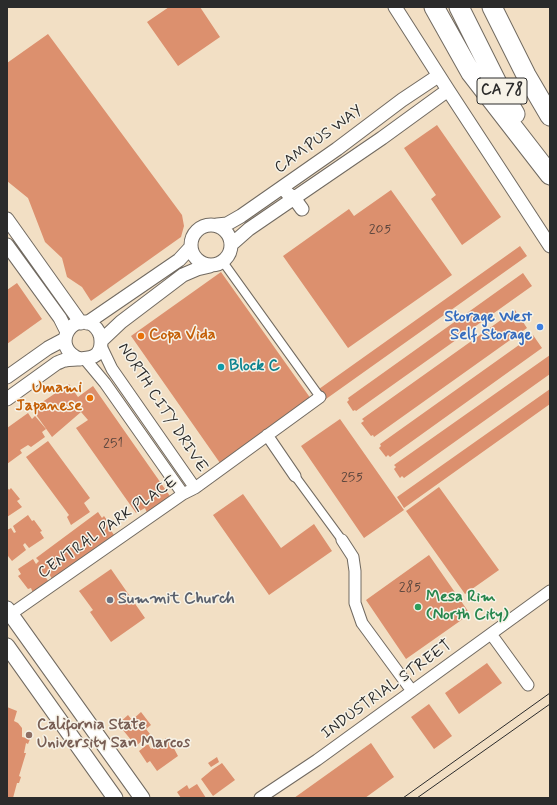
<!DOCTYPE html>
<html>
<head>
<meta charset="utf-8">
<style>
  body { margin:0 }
  #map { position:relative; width:557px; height:805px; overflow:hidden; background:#f2dfc4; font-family:Mynerve,sans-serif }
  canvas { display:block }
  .frame { position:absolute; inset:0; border:8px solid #2b2b2b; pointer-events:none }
</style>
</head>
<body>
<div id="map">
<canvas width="557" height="805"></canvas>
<div class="frame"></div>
</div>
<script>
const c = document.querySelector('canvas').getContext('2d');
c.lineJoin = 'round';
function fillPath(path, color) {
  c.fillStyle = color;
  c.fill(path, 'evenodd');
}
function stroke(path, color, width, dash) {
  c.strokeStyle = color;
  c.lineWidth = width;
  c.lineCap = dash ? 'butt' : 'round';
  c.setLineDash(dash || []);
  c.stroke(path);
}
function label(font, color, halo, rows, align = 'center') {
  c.font = font + ' Mynerve,sans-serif';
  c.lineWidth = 3;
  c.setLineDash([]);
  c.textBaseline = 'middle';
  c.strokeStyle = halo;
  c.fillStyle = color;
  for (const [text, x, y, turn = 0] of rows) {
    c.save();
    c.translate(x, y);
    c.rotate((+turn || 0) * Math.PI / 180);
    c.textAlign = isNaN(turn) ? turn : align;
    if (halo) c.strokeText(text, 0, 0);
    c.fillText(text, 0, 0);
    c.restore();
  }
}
const building = new Path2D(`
  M169,7H200L220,37L178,66L147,22Z
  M48,34L182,215L184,226L181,237L91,301L82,287L67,277L62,258L45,242L28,198L7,181V63Z
  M437,125L501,217L462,245L431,199L436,195L404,148Z
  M391,190L452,275L348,348L283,256L349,209L354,216Z
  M520,246L527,256L326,399L319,389Z
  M221,272L311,399L220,463L131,336Z
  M523,273L532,286L356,411L355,410L353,411L347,402L349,400L348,398Z
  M17,283L42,319L7,344V290Z
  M515,310L527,328L374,437L373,435L371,436L361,423L364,421L362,419Z
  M533,335L542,348L390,457L388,455L386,457L379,448L381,446L380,444Z
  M550,355V374L404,478L402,476L400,478L394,469L396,467L394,465Z
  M69,384L78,397L93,386L172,499L148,515L145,508L136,513L76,428L88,420L81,412L52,437L32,409Z
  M550,389V404L404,508L397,497Z
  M28,413L32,419L35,416L46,429L42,432L45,437L31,447L28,445L20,450L22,453L7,464V428Z
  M340,419L404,510L364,538L301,446Z
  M48,441L90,498L84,503L90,512L71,525L67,517L69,515L26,457Z
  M7,487L9,490L11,488L20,499L17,501L22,507L7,517Z
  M439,487L499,570L465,594L406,511Z
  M243,494L281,548L314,524L332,551L269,595L213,515Z
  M98,512L102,518L104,516L112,527L110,529L114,535L52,579L48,572L44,575L49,582L33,593L31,588L28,589L18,576L21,574L18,569L33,559L36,564L39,561L36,558Z
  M28,515L32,521L34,520L42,531L40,532L44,538L29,548L25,543L23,545L26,550L12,561L8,556L7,557V530L11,528L14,533L16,532L13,526Z
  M429,555L470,614L406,659L366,600Z
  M111,569L145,618L111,642L90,612L93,610L79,591Z
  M487,663L502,683L459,714L445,693Z
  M429,704L452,736L434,749L411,717Z
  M7,707L17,711L14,721L18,723L22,728V737L30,739L28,744L26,743L24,753H26L19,776L21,777L19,783H17L13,798H7V735L8,733Z
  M141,712L151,725L146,729L150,734L136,746L118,724L128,715L132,720Z
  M166,738L168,742L170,741L178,756L157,771L150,761L147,763L139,751L148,744L151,749Z
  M371,743L394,777L365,798H294Z
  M217,757L219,762L211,767L208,763Z
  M222,763L235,780L213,796L201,779L213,769Z
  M197,784L206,798H181L177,792L187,785L189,789Z`);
const pedestrian = new Path2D(`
  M223,262L320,397
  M295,476L342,540`);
const minor = new Path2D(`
  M101,346L112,369L195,488
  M85,359L105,383L183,494
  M267,435L295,476
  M342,540L353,557L355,571V603L362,623L412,691
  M11,614L183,494L195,488L320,397
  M491,634L528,685
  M260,798L317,760L550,591`);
const tertiary = new Path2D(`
  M395,7L448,90L550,246
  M287,193L294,198L302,209
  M7,219L81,323
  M191 245a20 20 0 1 1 40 0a20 20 0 1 1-40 0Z
  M217,225L227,224L241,216L337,149L402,100L438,76
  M232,244L249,229L382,138L448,90
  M7,245L60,318L67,332
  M87,323L179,260L191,247
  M102,340L121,322L183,275L197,269L210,266
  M7,377L48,348L65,339
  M7,399L57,363C60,362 63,360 66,360C79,357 102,364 101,341C101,335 98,329 93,325C71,311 50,348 80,359`);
const secondary = new Path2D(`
  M7,609L142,798
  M7,646L115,798`);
const motorway = new Path2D(`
  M434,7L471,73L550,175
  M459,7L498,85L515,114
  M492,7L526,75L550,116`);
const tram = new Path2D(`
  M403,798L550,693
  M417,798L550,704`);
const markers = [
  [540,327,4,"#3f7fe0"],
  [141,336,4,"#e8710a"],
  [221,367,4,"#0f9aa8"],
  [90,398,4,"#e8710a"],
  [110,600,4,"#6b7280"],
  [418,607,4,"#2e9e5b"],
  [29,735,4,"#8d6e63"]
];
const numberNames = [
  ["205",380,230],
  ["251",113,444],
  ["255",352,478],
  ["285",410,588]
];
const shields = [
  [502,91,50]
];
const shieldNames = [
  ["CA 78",502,91]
];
const streetNames = [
  ["CAMPUS WAY",319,140,-36],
  ["NORTH CITY DRIVE",162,408,57],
  ["CENTRAL PARK PLACE",108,528,-35],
  ["INDUSTRIAL STREET",387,690,-36]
];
const shopNames = [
  ["Storage West",532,318],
  ["Self Storage",532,336]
];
const foodNames = [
  ["Copa Vida",149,336],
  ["Umami",82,389,"right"],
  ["Japanese",82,407,"right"]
];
const cultureNames = [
  ["Block C",229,367]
];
const leisureNames = [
  ["Mesa Rim",426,598],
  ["(North City)",426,616]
];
const worshipNames = [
  ["Summit Church",118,600]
];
const educationNames = [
  ["California State",37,726],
  ["University San Marcos",37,744]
];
fillPath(building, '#dc906e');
stroke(pedestrian, '#716a61', 10);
stroke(minor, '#716a61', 13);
stroke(tertiary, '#716a61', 15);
stroke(secondary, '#716a61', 17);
stroke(motorway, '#716a61', 21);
stroke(pedestrian, '#fff', 8);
stroke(minor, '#fff', 11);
stroke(tertiary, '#fff', 13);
stroke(secondary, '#fff', 15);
stroke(motorway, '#fff', 19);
stroke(tram, '#2b2b2b', 1);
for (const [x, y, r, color] of markers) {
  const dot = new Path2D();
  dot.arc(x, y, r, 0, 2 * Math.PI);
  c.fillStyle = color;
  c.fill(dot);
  stroke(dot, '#f7f3e8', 1.5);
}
label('14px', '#57443c', null, numberNames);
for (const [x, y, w] of shields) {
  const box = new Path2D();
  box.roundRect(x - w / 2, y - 13, w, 26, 3);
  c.fillStyle = '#f7f3e8';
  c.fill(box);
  stroke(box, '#2b2b2b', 1);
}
label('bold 15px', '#2b2b2b', null, shieldNames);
label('16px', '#2b2b2b', '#f7f3e8', streetNames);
label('bold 16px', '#366cbe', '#f7f3e8', shopNames, 'right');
label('bold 16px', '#c56008', '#f7f3e8', foodNames, 'left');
label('bold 16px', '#0d838f', '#f7f3e8', cultureNames, 'left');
label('bold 16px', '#27864d', '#f7f3e8', leisureNames, 'left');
label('bold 16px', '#5b616d', '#f7f3e8', worshipNames, 'left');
label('bold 16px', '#785e54', '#f7f3e8', educationNames, 'left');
</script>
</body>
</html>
